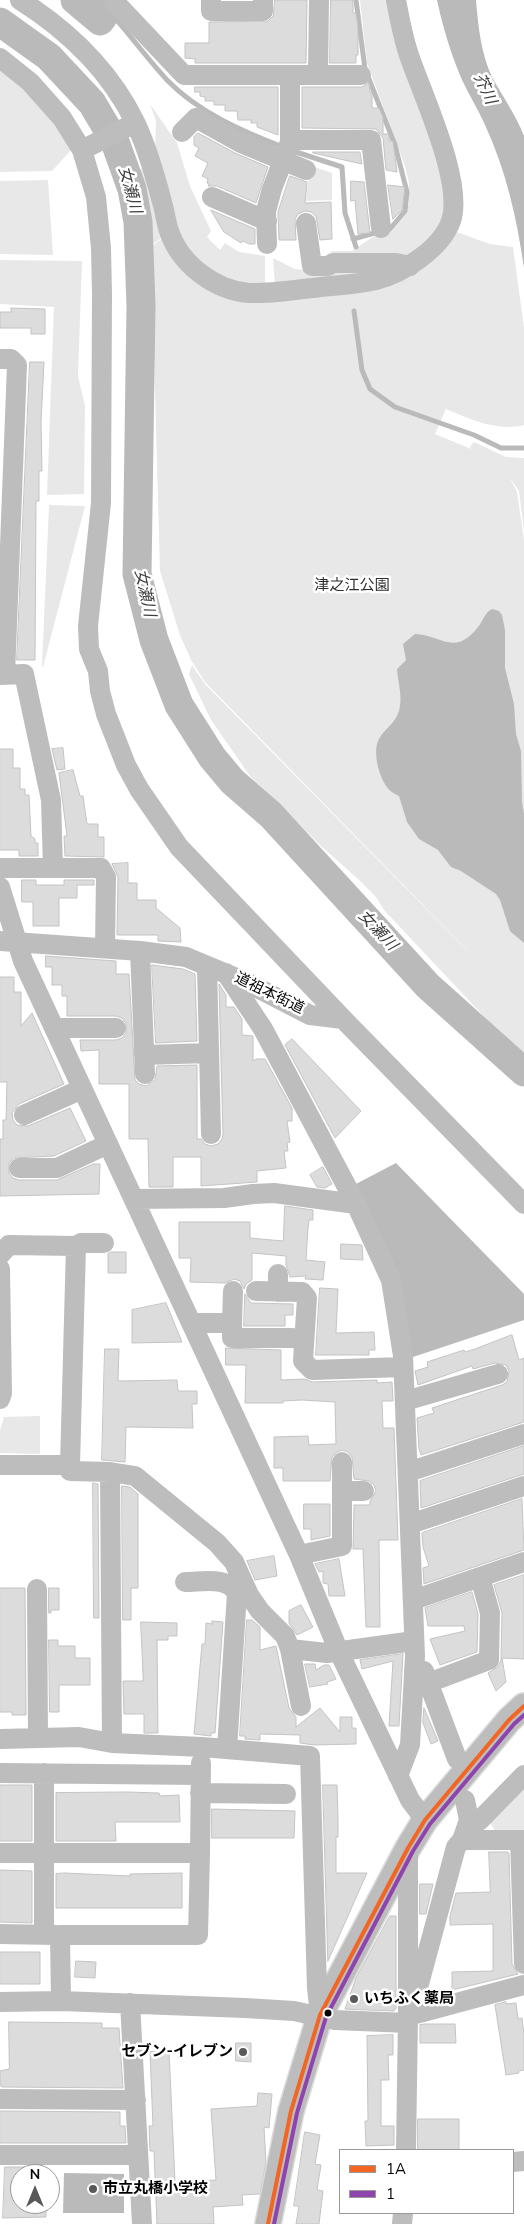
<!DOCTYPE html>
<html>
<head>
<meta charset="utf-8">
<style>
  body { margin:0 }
  #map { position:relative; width:524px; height:2224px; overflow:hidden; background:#fff; font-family:"Nunito Sans",sans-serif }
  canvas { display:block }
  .legend { position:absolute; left:339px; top:2149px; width:175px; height:65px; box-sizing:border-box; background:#fff; border:1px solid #999; margin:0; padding:6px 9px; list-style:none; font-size:15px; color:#000 }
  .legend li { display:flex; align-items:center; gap:10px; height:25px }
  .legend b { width:25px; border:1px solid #999 }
  .north { position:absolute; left:10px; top:2164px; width:50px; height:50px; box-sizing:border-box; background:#fff; border:1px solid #999; border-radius:50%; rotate:0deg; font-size:14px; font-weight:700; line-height:20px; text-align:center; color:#000 }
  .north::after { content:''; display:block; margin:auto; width:18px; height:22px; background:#595959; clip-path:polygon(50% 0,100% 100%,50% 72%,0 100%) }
</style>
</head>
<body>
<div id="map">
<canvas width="524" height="2224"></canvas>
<ul class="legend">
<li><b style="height:6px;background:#f26522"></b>1A</li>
<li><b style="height:6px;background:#8e44ad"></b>1</li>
</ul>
<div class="north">N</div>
</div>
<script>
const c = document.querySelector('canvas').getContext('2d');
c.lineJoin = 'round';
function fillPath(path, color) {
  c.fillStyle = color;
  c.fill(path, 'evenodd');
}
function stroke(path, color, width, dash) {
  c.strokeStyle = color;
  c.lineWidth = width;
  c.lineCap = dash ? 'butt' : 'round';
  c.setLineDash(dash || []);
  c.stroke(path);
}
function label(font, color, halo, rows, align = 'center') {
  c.font = font + ' "Nunito Sans","Noto Sans JP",sans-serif';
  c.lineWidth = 5;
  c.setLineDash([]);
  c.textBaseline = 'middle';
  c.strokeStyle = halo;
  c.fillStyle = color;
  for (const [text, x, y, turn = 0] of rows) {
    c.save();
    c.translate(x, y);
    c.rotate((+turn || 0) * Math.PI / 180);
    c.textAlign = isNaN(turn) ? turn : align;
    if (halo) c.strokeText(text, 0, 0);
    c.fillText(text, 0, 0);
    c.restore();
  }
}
const green = new Path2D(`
  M360,0H392L443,171L445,219L412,258L332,254L331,251H352L374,236L392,231L405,215L409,203V183L405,166L367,63Z
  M0,67L25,87L74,147L52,171L0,172Z
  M150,104L177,143L190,186L211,231L207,237L220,250L225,243L239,252L265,256V286L221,280L182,244L155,150L156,121Z
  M146,166L164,236L149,247L147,245L143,202L134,172Z
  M312,166L332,173V200L306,201L309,173Z
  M48,180L53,255L0,254V181Z
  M451,230L490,244L513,247L524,328V425C497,432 470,419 446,409L435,434L471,449L470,447L474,442L506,457L524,458V531L519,491L510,478L517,492L524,540V1059L384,910L376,897L357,878L322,847L250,776L211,720L189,674L192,665L205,684L513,997L205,682L191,660L180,635L160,571L152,279L148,249L164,237L209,286L383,283Z
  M273,258L295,269L304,270H390L275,286Z
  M0,260L82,261L78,376L85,406L84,494L47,495L54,307L0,304Z
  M49,505L85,506L43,667L42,666Z
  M40,1416V1454L0,1453V1430L4,1417Z
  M524,1788V1832L497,1834L490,1823Z`);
const water = new Path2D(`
  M437,0H476C478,25 481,54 492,77C503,97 516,115 524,136V268C517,219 506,170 485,125C478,109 469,95 462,80C451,54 443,28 437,0Z
  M492,609L499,611L502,615L505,630V668L514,704L516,734L521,751L522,802L524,814V943L510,931L500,900L496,894L461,871L451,867L438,850L419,839L407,822L399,796C395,794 389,791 387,787C379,777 372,751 379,739C385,728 395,724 399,711C403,696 398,684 397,669L406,660L403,644L415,634C441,635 455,657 478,627C483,621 485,612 492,609Z
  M396,1163L524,1294V1320L410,1358L354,1185Z
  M64,2173L124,2174V2213H63Z`);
const stream = new Path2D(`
  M99,0C123,25 143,54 167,80C198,112 241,131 283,147
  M356,0L365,69L395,145L407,192L405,211L390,229L386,230
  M290,150L342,167L345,213L356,247
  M353,239L378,232
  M354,311L362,370L370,389L395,407L474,435L501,448H524`);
const river = new Path2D(`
  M75,0L100,21L108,10
  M0,22L49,57L92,103L115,142L132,189L138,222L141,306L137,574L154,640L179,705L212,757L232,781L271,815L428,986L524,1072`);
const building = new Path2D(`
  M275,0H307L306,63H195V59L185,58V43H209V22L268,21L273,16Z
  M331,0H353V13H356L358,27V55H356V63H330Z
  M369,83L370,92H372V108H379L383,117V134H389V141H393L397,172L386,170L383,138L376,129L302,128V87H361Z
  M195,87H278V135L257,127V123H251V120H238L237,111H225V105H214V101H205V97L200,96V92H195Z
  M198,133L235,153L268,167L256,203L217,186H208L209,184L207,183L208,179L202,176L208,163L195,156L199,148L194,145V137Z
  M313,152H360L362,164L313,153Z
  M290,176L307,182L305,203L331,202L332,239L320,240L316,216L311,212L305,211L298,214L295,219L296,240H279L278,212Z
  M351,181L364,182L370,233L358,234L355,200L351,201Z
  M388,185L405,187L402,210L393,219Z
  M211,210L255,229V244H249L243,241L241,243L224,232Z
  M11,308L45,309V334H31V328H0V312H11Z
  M30,362H44L41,422L42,471H39V501H36L35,660H17Z
  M63,748L65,769L57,770L52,749Z
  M0,749H13V768H20V789H25V795H29L31,836L35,839V843H38V856H19V850H0Z
  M73,770L80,796H83L87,824H98V837H104V857L65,856L64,836H67L59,773Z
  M128,863V883H137V900H156V908L180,928L181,942L158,941V935H117L118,877L112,864Z
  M22,880H36V885H64V880H94V885H77V898H59V926H33V902H22Z
  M46,956L116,961V974H129L135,1080L139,1084L146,1086L155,1080L157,1066L197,1065V1139H201L205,1144L211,1146L218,1144L222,1139L223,1134L219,984L226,995V1007H234L242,1019V1035L253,1036V1061L256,1059H265L292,1108V1121H287L290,1142L287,1143L288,1151H284L286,1168L257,1171V1182L201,1186V1157H173V1187H149L148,1139H129V1084H99V1050L81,1051L80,1040H116L122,1038L126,1033V1023L122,1018L116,1016H67V996H62V985H52V967H46Z
  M152,965L183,969L195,974L197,1041L156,1043Z
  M0,977H14V992H21V1026L32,1013L64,1084L19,1104L12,1113L13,1120L17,1125L28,1126L70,1108L86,1141L54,1156L14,1158L9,1163V1173L13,1178L19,1180H57L93,1164H100L99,1194L0,1196V1139H3V1120H6L7,1082H0Z
  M292,1039L361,1111L335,1138L285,1045Z
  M323,1167L332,1184L325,1188L317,1187L310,1175Z
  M285,1206L313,1210V1220H309L308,1228L306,1260L325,1262L323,1280L305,1279L306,1276L290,1277L286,1265V1256L252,1253V1280L246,1284L244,1289L240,1281L234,1279L225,1283L190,1282L191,1258H179V1222H250V1238L283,1241Z
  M341,1244L362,1245L363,1260L341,1259Z
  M111,1252H126V1273H108V1254Z
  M320,1288L338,1289L336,1333L374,1332L375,1350H369V1355H316Z
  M245,1294L251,1303L293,1304V1315H285V1326H244Z
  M166,1303L182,1342L132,1343V1310Z
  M512,1335L519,1360L524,1358V1422L421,1455L419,1449L417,1418L434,1413L432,1408L502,1385L507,1382L509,1371L506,1365L495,1363L473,1369L472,1366L418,1385L415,1371L428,1367L427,1362L464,1350L465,1352L475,1349Z
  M226,1348L281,1350V1380L305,1379L312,1382L377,1380V1383L392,1382L393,1401H382L383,1428H394L398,1540H379L380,1627H366L363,1549H353L354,1505H370V1501L376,1491L374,1485L369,1481L354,1479L352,1457L348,1452L342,1450L337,1452L332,1457L330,1481H283V1468H274V1437L308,1436L309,1445L336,1444L335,1402L302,1400L283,1401V1403H245L246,1365H226Z
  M105,1349H119L118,1381L177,1380L178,1391H197V1404H192L193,1428L126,1427L125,1462L102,1460Z
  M524,1446V1474L421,1508L420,1481Z
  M93,1483L98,1484L99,1618H94Z
  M122,1486L130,1487L138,1494V1588H131V1620H123Z
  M522,1499L524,1550L424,1584L423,1568L429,1566L423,1547L422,1533Z
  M304,1504H330V1536L311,1540V1529H304Z
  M274,1556L277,1576L255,1580L247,1561Z
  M339,1559L345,1596H329L328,1584L323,1583V1571L319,1572L315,1564Z
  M524,1575V1659L502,1658L506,1682L496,1691L488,1673L498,1667L501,1660L502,1613L494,1585Z
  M0,1588H25L26,1715H12V1712H0Z
  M49,1588H59V1610H51V1613H49Z
  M472,1592L478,1614L477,1652L440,1665L430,1639L465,1631L464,1626H428L425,1608Z
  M301,1605L313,1627L297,1635L289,1623V1611Z
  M247,1620H252L260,1627V1650L276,1646L289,1708L296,1717V1727L320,1708L340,1732V1717H352V1728H356V1744L314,1745L300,1743V1735L260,1734V1740L245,1739V1736H240Z
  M212,1621L223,1622L215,1733H211V1736L194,1734L202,1644H205L206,1623L212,1624Z
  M141,1622L177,1623V1636H168V1640H157L158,1733H144V1714H124L123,1681H143Z
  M49,1640H58V1646H75V1658H90V1685H59V1712H50Z
  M403,1654L399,1726H389L393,1661L362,1669L360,1660Z
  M305,1664H315L316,1670L324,1665H329L336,1679L327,1682L328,1684L310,1687Z
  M424,1708L438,1741L431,1744L423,1723Z
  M0,1785H32V1841H0Z
  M323,1785H337L338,1817V1837H336V1873H367L328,1961Z
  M127,1792L159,1793L160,1796L179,1795L180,1822H115L116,1841H56V1793Z
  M212,1809L295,1811L294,1838H212Z
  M489,1852H508L509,1854L512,1964L518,1974L452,1990V1972L493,1971V1924L450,1925V1916L456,1893L490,1892Z
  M0,1870L32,1871V1923L0,1922Z
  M64,1873L130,1876V1874L182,1873V1908H56V1874Z
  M420,1884H433L426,1914H420Z
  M390,1916H396V2008L394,2011L345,2009L356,1978Z
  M0,1952H40V1984H0Z
  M76,1961L96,1962L95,1978L75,1977Z
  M506,2002V2004L516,2003L518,2019L522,2018L524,2035V2070L518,2071L519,2073L506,2075L495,2005Z
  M9,2022L102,2023V2028H119L123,2088L2,2087L0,2085V2071L9,2069Z
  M425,2024H455L456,2043H420V2025Z
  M393,2035V2055H388L389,2080H381V2126H394V2145L366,2146L365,2121H368L367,2036Z
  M236,2043H251V2062L236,2061Z
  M169,2051L175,2182L216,2180L211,2109L257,2106L258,2093L272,2094L269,2128L264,2127L266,2163L260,2194L242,2195L243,2205L213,2207L214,2224H157L154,2151H150L149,2126H153L150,2052Z
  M0,2111L120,2112V2126H125L126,2143H0Z
  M418,2119H459V2150H418Z
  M305,2132L320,2135L315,2164L321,2165L317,2190L323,2191L319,2224H296L299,2206H294Z
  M5,2167H43V2174H20V2204H46V2217L3,2218Z`);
const minor = new Path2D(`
  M20,0C69,31 109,69 135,122C147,147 155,175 162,202C165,212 166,222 169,231C180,264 214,290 249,293C270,294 292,290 313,288C334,285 356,285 376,280C403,273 441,249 451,221C464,183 423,96 410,58C403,39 400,20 396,0
  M113,0L184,75H361
  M211,0V11H263V0
  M0,58L30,82L62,118L82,150L96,197L101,248L102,294L101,503L88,626L89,649L98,671L100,691L106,714L126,765L139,789L179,847L343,1019
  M318,75L319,0
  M182,132L196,118L241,143L306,170
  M290,140H371L381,228
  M82,150L135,123
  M212,197L267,221
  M306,223L312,266H328L333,263H396L410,266
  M267,244L266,211L272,189L290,142V75
  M0,359H11L17,365L5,675
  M0,675L24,674L51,800L53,868H101L106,877L105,948
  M0,868H53
  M0,887L23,961L299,1555L339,1652L410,1800L425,1820
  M0,941L140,951L186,957L246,982L310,1015L343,1019L524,1204
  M140,951L145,1074
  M207,966L211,1134
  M226,973L263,1029L356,1204L391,1280L403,1356L415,1656L410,1745L398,1776
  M54,1028H116
  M144,1055L209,1053
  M24,1115L82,1089
  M19,1168H57L108,1144
  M135,1199L224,1198L253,1194L274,1193L356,1204
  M0,1255L9,1245L76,1246L81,1243H104
  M0,1269L2,1393L0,1399
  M278,1274V1292
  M256,1291L302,1292L307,1298L303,1361L312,1370L403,1367
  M191,1323H232V1338H293
  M232,1323L233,1291
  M405,1401L498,1374
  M0,1465H70V1471L110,1472L135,1476L217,1543L234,1562L249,1595L260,1611L285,1636L290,1649L301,1706
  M70,1465L76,1246
  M110,1472L112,1743
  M408,1472L524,1434
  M342,1491H364
  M410,1524L524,1486
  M299,1555L342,1546V1462
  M185,1582C203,1582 228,1576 237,1593L227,1749
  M37,1589L38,1737
  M413,1600L524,1562
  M290,1649L327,1653L414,1641
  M424,1671L457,1759
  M428,1683L489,1660L490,1613L480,1577
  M0,1739L79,1737L112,1743L202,1747L310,1756L317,1988L320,2015
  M0,1773L200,1775
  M200,1793L286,1794
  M465,1800L469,1820
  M462,1840H524
  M520,1840L524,1964
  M0,1853H200L198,1935H60L61,2001
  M200,1853L201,1763
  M0,1934L56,1935
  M44,1935V1773
  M409,1989L419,1984L456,1847L462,1840L469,1820L479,1821L524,1775
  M0,2002L61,2001L245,2008L294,2011L335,2020L408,2023
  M130,2003L142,2224
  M408,2016L524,1985
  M0,2099L136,2100
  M406,2150L408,2016V1848
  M0,2155H138
  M513,2162L524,2161
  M402,2224L403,2213`);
const major = new Path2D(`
  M268,2224L291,2111L320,2015L408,1848L425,1820L509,1720L524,1706`);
const bus1 = new Path2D(`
  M268,2224L291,2111L320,2015L408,1848L425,1820L509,1720L524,1706`);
const bus2 = new Path2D(`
  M274,2224L297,2113L326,2017L413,1851L430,1824L514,1724L524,1715`);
const markers = [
  [354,1999,5,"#595959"],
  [328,2013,4.5,"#000"],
  [243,2052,5,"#595959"],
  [93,2189,5,"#595959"]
];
const parkNames = [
  ["津之江公園",352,586]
];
const streetNames = [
  ["道祖本街道",269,994,26]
];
const poiNames = [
  ["いちふく薬局",364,1999],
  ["セブン-イレブン",233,2052,"right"],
  ["市立丸橋小学校",103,2189]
];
const waterNames = [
  ["芥川",484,89,65],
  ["女瀬川",129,190,75],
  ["女瀬川",144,593,78],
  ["女瀬川",377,931,47]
];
fillPath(green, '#e8e8e8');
fillPath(water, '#bababa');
stroke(stream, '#bababa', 5);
stroke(river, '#bababa', 29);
fillPath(building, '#dcdcdc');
stroke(building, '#c4c4c4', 1);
stroke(major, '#dbdbdb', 28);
stroke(minor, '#bdbdbd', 20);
stroke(major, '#bdbdbd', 25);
stroke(bus1, '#f26522', 4);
stroke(bus2, '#8e44ad', 4);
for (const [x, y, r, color] of markers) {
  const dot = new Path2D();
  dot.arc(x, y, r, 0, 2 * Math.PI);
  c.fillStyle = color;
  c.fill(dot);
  stroke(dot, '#fff', 2);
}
label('15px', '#2d2d2d', '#fff', parkNames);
label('15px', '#000', '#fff', streetNames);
label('bold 15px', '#000', '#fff', poiNames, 'left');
label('italic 16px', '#3e3e3e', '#fff', waterNames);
</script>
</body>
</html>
